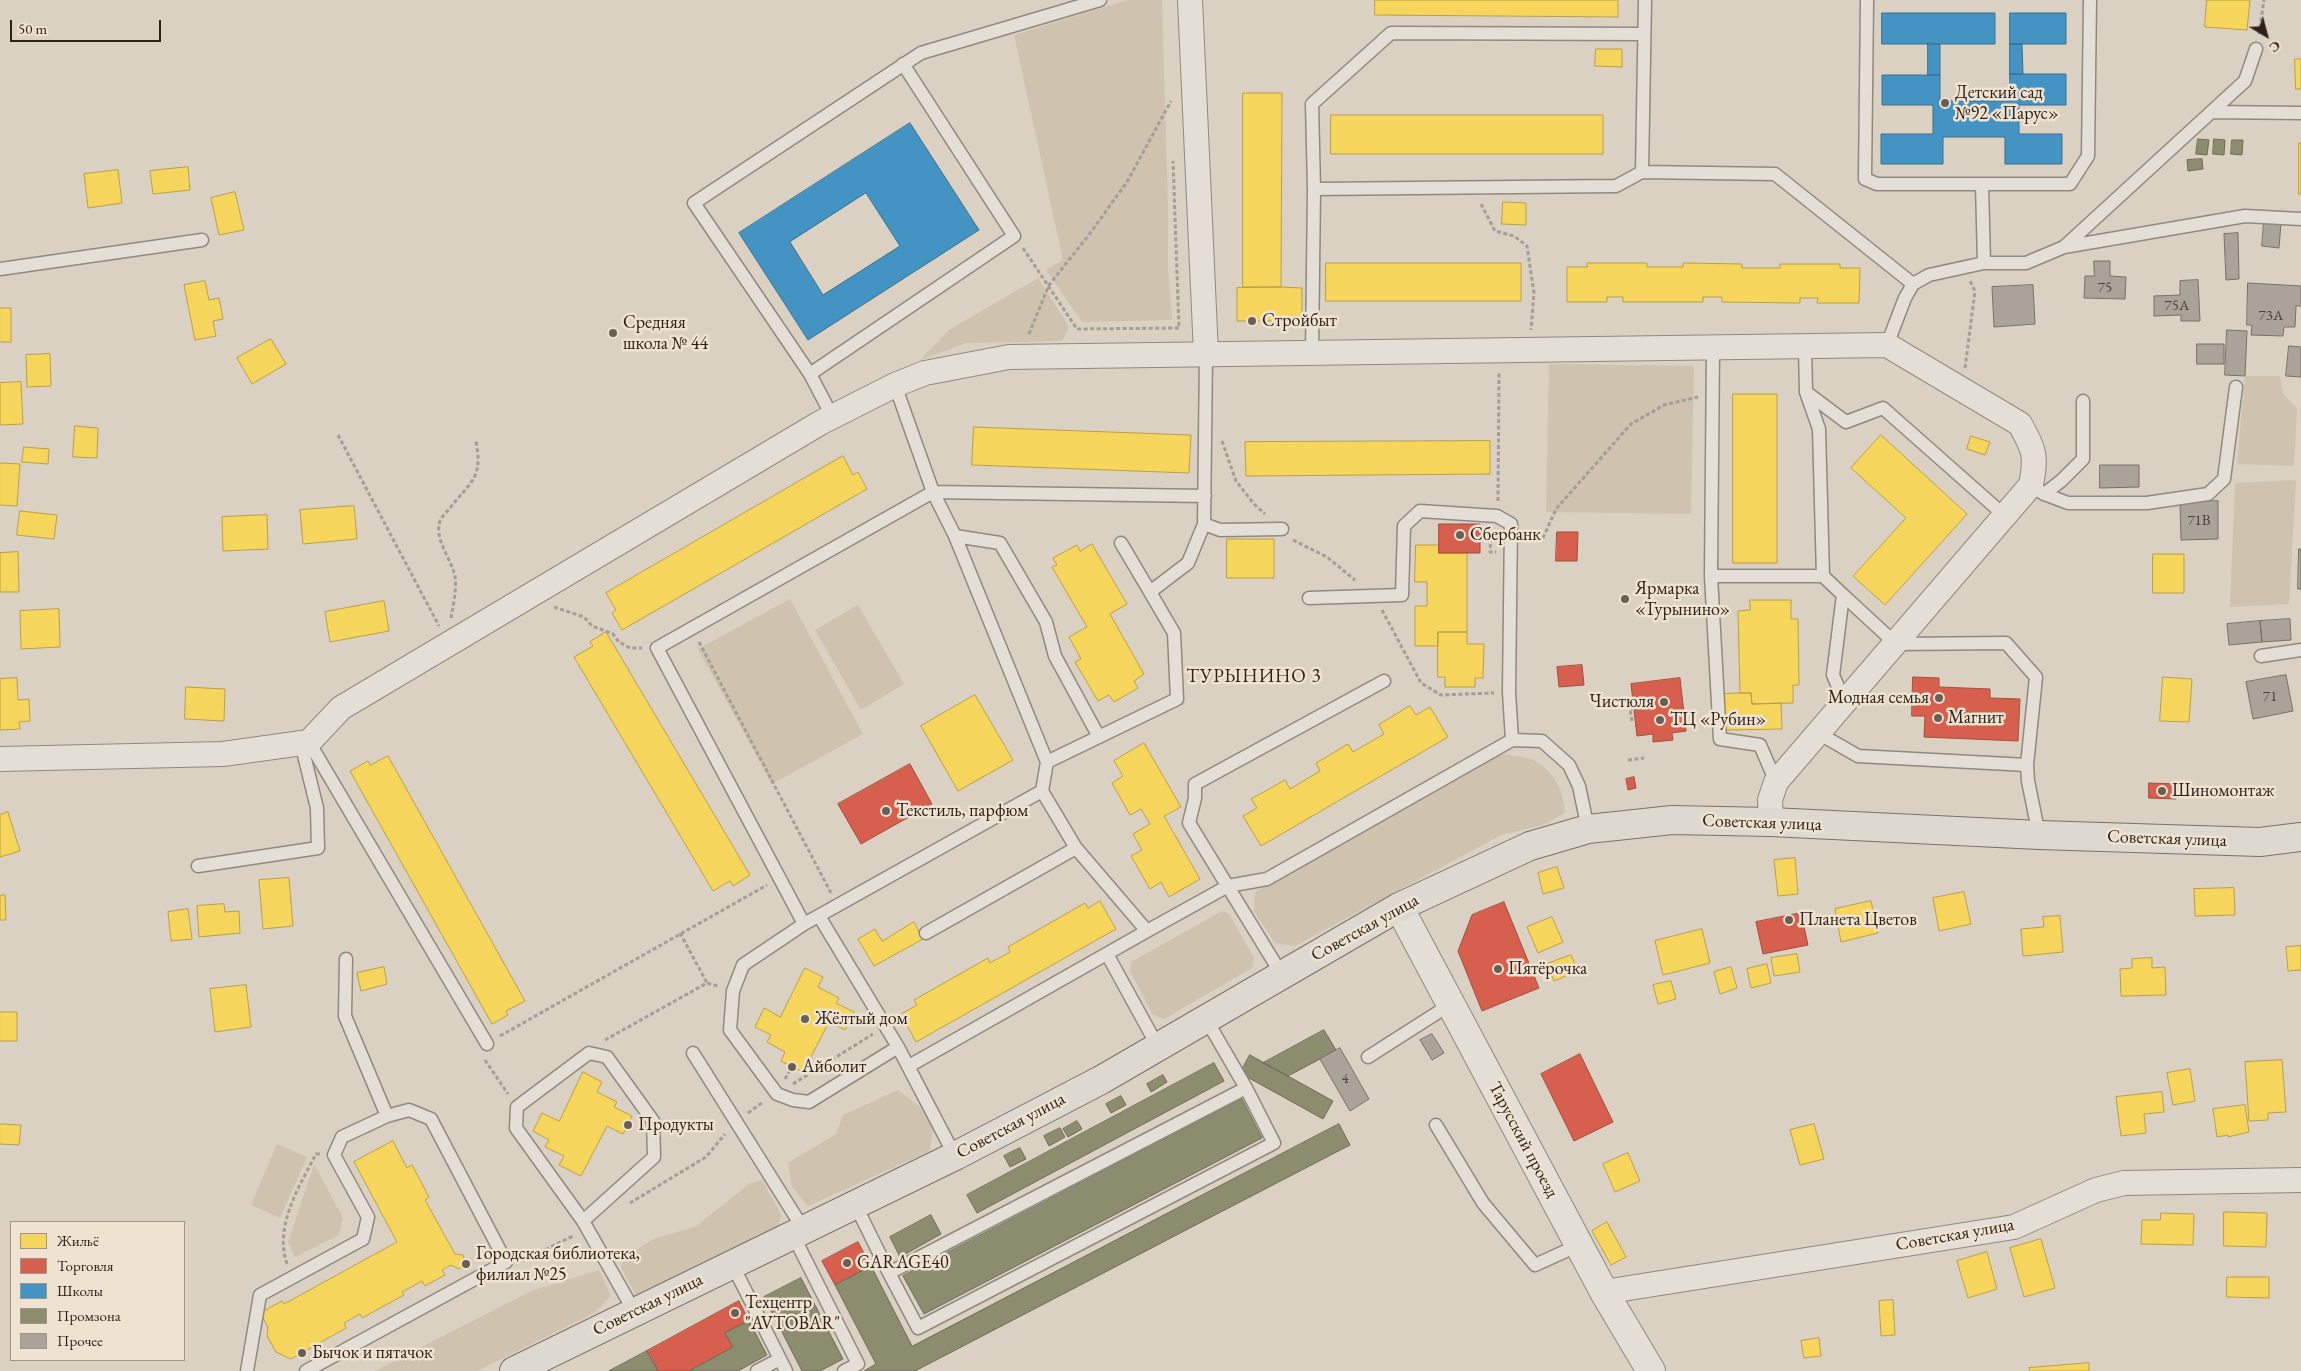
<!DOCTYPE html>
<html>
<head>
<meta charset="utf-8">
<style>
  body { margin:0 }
  #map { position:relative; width:2301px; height:1371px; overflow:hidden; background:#dad1c2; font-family:"EB Garamond",serif }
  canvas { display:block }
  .legend { position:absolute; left:10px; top:1221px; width:175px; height:140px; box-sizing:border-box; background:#eee2d1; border:1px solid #a19588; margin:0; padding:6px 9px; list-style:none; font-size:15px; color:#2d211a }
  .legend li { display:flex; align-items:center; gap:10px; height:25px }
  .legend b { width:25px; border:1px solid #a19588 }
  .north { position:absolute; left:2241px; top:10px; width:50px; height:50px; -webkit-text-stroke:4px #eee2d1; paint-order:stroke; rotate:143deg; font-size:14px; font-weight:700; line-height:20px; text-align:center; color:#2d211a }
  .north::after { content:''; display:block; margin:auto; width:18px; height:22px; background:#2d211a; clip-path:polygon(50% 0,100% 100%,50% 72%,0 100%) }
  .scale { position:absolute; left:10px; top:20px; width:151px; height:22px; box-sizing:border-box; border:2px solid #2d211a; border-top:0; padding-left:6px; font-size:15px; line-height:18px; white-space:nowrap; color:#2d211a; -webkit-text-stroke:4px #eee2d1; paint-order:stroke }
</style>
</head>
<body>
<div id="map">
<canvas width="2301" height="1371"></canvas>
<ul class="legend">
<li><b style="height:14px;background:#f6d55c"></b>Жильё</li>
<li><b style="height:14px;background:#d6604d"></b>Торговля</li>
<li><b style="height:14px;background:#4393c3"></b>Школы</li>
<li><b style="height:14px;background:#8c8c6e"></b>Промзона</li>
<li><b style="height:14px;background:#aaa399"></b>Прочее</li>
</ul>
<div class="north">С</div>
<div class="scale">50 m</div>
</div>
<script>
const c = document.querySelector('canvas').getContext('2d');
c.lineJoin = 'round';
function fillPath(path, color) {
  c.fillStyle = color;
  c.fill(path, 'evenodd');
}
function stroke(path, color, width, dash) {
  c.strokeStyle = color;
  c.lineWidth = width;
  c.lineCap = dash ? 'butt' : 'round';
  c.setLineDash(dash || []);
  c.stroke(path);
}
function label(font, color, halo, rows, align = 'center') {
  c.font = font + ' "EB Garamond",serif';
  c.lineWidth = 5;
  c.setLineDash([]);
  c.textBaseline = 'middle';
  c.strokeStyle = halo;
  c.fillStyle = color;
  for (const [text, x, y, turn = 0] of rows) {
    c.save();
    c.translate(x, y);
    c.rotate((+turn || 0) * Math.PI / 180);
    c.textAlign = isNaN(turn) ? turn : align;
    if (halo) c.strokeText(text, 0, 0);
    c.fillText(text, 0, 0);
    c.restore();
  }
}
const green = new Path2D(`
  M1128,0H1162L1168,207V269L1172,320L1082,322L1046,270L1063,260L1014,35Z
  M1038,278L1069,327L1062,341L966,343L920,360L949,330Z
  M1549,364L1694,366L1691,514L1546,512Z
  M2245,376H2280L2283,394L2297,408L2294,466L2237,464Z
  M2296,480L2289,604L2230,607L2235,483Z
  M790,599L863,734L772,784L698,649Z
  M858,605L904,684L861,710L815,630Z
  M1501,754C1511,756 1526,756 1535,761C1555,772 1564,792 1565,813L1543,825L1501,835L1295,946L1275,943L1254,911L1255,892Z
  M1222,911L1229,914L1254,958L1252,968L1164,1019L1153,1015L1130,971L1131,962Z
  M898,1090L920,1107L933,1127L930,1151L808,1206L792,1187L788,1163L836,1134L843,1115Z
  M277,1144L307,1157L280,1218L251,1205Z
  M314,1164L343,1218L339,1235L295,1257L288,1242Z
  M762,1180L781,1214L779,1226L636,1295L621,1268L623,1259L653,1239L695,1227L749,1184Z
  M599,1270L611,1296L594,1313L477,1371H375L531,1291Z`);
const homes = new Path2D(`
  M1375,0H1618V17L1375,15Z
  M2207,0H2250L2247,30L2205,27Z
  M1596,49H1622V67L1595,66Z
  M2295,59H2301V89H2296Z
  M1243,93H1282L1281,287H1243Z
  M1331,115H1603V154H1331Z
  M2299,143H2301V194H2299Z
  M188,167L190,190L153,194L150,171Z
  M118,170L122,203L88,208L84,174Z
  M235,192L244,230L219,235L211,198Z
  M1503,202L1526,203V225L1502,224Z
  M1326,263H1521V301H1326Z
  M1587,263H1647V267H1683V263L1742,264V268H1780V264H1840V268H1860L1859,303H1817L1818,298H1800V303L1722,302V297H1703V302H1623V297H1607V302H1567V267H1587Z
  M205,281L209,300L219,298L223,319L213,321L216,336L195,340L184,285Z
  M1281,287L1302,288V321H1237V288Z
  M0,308H11V342H0Z
  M271,339L286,364L252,384L237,358Z
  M50,354L51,386L27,387L26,355Z
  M21,382L23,424L0,425V383Z
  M1733,394H1777V563H1733Z
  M75,426L98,428L97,458L73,457Z
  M974,427L1191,435L1189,473L972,465Z
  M1881,435L1967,514L1885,605L1853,576L1906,518L1851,468Z
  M1971,436L1990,442L1985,455L1967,449Z
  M1490,441V474L1246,476L1245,442Z
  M24,447L49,449L48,464L22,462Z
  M843,456L853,475L858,472L867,489L622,630L612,613L616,610L606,593Z
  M0,463L20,464L17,506L0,505Z
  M354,506L357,539L303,544L300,510Z
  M20,511L57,515L54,539L17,535Z
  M267,515L268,549L223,551L222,517Z
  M1227,539H1274V578H1227Z
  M1092,544L1127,604L1110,614L1144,674L1134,681L1138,688L1114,702L1109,695L1098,701L1075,662L1081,659L1069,637L1087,627L1052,567L1057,565L1053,558L1077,545L1080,551Z
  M1416,545H1439V553H1467V632H1438V646H1415V606H1427V582H1415Z
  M18,552L19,592H0V553Z
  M2153,554H2184V593H2153Z
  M1750,600H1791V619H1798L1799,685H1793V703L1752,704L1751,693H1740L1738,611L1750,610Z
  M384,601L389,631L330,642L325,612Z
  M59,609L60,647L21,649L20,611Z
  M606,632L750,875L733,886L730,881L713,891L574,657L593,646L590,642Z
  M1438,632H1467V644H1484L1483,678H1475V687H1445V677H1438Z
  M2163,677L2192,679L2189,722L2160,721Z
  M17,678L18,700L29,699L30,721L19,722L20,729L0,730V679Z
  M186,687L225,689L224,721L185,719Z
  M1751,693L1752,704L1781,703L1782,729L1725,730L1724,694Z
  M975,695L1013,760L958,791L921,726Z
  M1410,706L1416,715L1430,707L1448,737L1261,846L1243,816L1257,808L1251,799L1285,780L1290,789L1320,771L1316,763L1348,744L1353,752L1384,734L1379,725Z
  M1144,743L1181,807L1164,816L1200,879L1169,897L1161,882L1150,889L1131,856L1142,850L1133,834L1150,824L1141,809L1130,815L1112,783L1123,776L1114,761Z
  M388,756L525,1001L506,1011L508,1015L492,1024L350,771L368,761L370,765Z
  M8,812L20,851L0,857V815Z
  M1795,858L1798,894L1778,896L1774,860Z
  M1557,867L1564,888L1543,894L1538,873Z
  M289,878L293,926L263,929L259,880Z
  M2234,888L2235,915L2195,916L2194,889Z
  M1964,892L1971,924L1939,931L1933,898Z
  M5,895L6,920H0V896Z
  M1100,901L1116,929L916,1042L901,1014L917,1005L914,1000L988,958L990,963L1010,952L1008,947L1085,903L1088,908Z
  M1871,901L1878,933L1841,942L1835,909Z
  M224,904L225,912L239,911L240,933L199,937L197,906Z
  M188,909L192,939L171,941L168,912Z
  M2060,916L2063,952L2023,956L2021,929L2044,927L2043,917Z
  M1552,917L1563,942L1538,953L1527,927Z
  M914,922L923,939L874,966L858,939L875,929L882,941Z
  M1702,929L1710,963L1663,975L1655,941Z
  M2301,946V970L2288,971L2286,947Z
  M1797,954L1800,972L1774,976L1771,958Z
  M1571,955L1578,971L1554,981L1547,964Z
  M2152,958V968L2165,967L2166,995L2121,996L2120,969L2132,968V959Z
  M1767,964L1771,983L1751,988L1747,969Z
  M384,967L387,984L361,991L357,973Z
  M1731,967L1737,988L1720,994L1714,972Z
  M805,968L823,977L818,987L839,998L836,1003L854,1012L845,1030L829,1022L803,1072L781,1061L785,1052L767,1042L771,1035L755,1027L764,1008L780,1017Z
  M1671,981L1676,999L1658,1004L1653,985Z
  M246,985L251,1027L215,1032L210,989Z
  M0,1012H17V1041H0Z
  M2282,1060L2286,1112L2268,1113V1120L2249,1121L2245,1062Z
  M2190,1069L2195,1101L2173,1105L2167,1073Z
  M583,1072L602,1082L597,1092L617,1102L614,1107L632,1116L623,1134L607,1126L581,1176L559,1165L564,1156L545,1147L549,1140L533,1131L542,1113L559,1121Z
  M2162,1092L2164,1112L2144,1114L2146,1133L2121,1136L2116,1097Z
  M2245,1105L2249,1132L2228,1137V1135L2217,1137L2213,1109Z
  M0,1124L21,1125L19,1145L0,1144Z
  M1814,1124L1824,1159L1800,1165L1790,1130Z
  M393,1141L407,1168L412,1165L429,1197L425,1200L455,1254L463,1255L466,1264L459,1269L451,1265L442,1270L445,1275L425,1286L422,1281L402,1292L404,1295L362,1318L360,1314L344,1323L346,1328L291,1359L276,1352L267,1336L268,1327L260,1313L282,1301L284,1304L397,1242L354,1162Z
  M1628,1153L1640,1181L1615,1192L1603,1164Z
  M2224,1212L2267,1213L2266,1247L2224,1246Z
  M2161,1213L2194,1214L2193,1245L2141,1244L2142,1220H2160Z
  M1607,1222L1626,1257L1611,1265L1592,1231Z
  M2041,1239L2055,1288L2024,1297L2010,1248Z
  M1987,1252L1997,1289L1968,1298L1957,1261Z
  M2227,1277H2269V1298L2227,1297Z
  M1893,1300L1895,1335L1881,1336L1879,1301Z
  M1819,1338L1821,1356L1804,1358L1801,1341Z
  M2089,1363V1371H2030L2029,1368Z`);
const shops = new Path2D(`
  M1439,524H1480V553H1439Z
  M1557,532H1578L1577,561H1556Z
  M1582,665L1584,685L1559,687L1557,667Z
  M1913,677L1939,678V687L1990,689V698L2020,699L2018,741L1924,737L1925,716H1912Z
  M1680,678L1686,731L1672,733L1673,740L1653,742V734L1637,736L1631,684Z
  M910,764L932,804L861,844L838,804Z
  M1634,777L1636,788L1628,790L1626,779Z
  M2149,783L2176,784V799L2149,798Z
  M1504,902L1539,988L1482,1011L1458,951L1472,915Z
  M1801,913L1808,945L1763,954L1756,922Z
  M1580,1054L1613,1122L1574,1141L1541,1074Z
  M858,1242L871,1266L835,1285L822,1261Z
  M739,1301L749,1321L725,1333L733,1347L689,1371H658L647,1351Z`);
const schools = new Path2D(`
  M1882,13H1995V44H1882Z
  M2010,13H2066V44H2010Z
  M1928,43L1940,44V75H1928Z
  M2010,44H2022L2023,74H2010Z
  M2010,74H2066V105H2019V134H2062V164H2005V137H1943V164H1881V134H1933V105H1882V75H1940V101H2010Z
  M910,123L979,230L808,340L739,233ZM866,193L900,246L823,295L790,242Z`);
const industry = new Path2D(`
  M2198,139L2209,140L2207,155L2196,154Z
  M2214,139L2225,140L2224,155L2213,154Z
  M2232,140H2243L2242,155L2231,154Z
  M2202,159L2203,169L2188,171L2187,160Z
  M1324,1030L1336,1050L1320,1059L1288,1076L1263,1063Z
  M1250,1055L1333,1101L1323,1119L1240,1073Z
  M1214,1063L1224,1081L977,1213L967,1195Z
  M1163,1075L1167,1082L1151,1092L1147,1084Z
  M1121,1096L1126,1105L1111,1113L1106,1104Z
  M1242,1099L1262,1138L924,1314L903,1276Z
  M1077,1121L1082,1129L1068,1137L1063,1129Z
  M1339,1124L1350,1145L1213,1216L915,1371H864L876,1364L835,1285L871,1266L912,1346Z
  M1060,1128L1065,1137L1049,1146L1044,1136Z
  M1020,1148L1026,1159L1010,1167L1004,1156Z
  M931,1215L941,1234L900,1257L890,1237Z
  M801,1278L843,1359L820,1371H802L764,1297Z
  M749,1321L767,1355L738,1371H689L733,1347L725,1333Z
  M647,1351L658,1371H609Z`);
const building = new Path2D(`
  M2264,222L2281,223L2279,248L2262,246Z
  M2238,233L2239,279L2226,280L2224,234Z
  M2094,261H2110V276L2126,277L2125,299L2084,298L2085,276H2094Z
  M2198,280L2200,321H2181V315L2154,316V296L2180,295V281Z
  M2248,283L2301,286V306H2296L2295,327H2284L2283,336L2251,335L2252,325H2247Z
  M2033,285L2035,324L1994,327L1992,287Z
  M2227,330L2247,331L2245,376L2225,375Z
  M2197,344H2224V364H2197Z
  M2289,346L2301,347V377L2286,376Z
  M2100,465H2139V487L2100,488Z
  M2218,501V539L2181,540L2180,502Z
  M2299,549H2301V589H2298Z
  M2290,619L2291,640L2262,642L2260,621Z
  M2260,621L2262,642L2229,645L2227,624Z
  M2286,675L2293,711L2253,719L2246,682Z
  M1432,1034L1444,1053L1432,1060L1420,1040Z
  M1340,1048L1369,1099L1350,1111L1320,1059Z`);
const path = new Path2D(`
  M2259,34L2264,0
  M1481,204L1495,231L1514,236L1527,246L1534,293L1531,330
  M1023,248L1077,329L1179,328L1173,161
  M1029,334L1049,285L1088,236L1127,182L1171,101
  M1965,368L1975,291L1970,281
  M338,435L439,626
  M1222,441L1236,481L1254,504L1265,514
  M1498,501L1499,372
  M1491,531L1490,552H1496
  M1543,538L1556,509L1631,424L1664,405L1698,397
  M1293,540L1327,557L1355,580
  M554,607L584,617L592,626L613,634L619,642L630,648H642
  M1382,610L1421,683L1441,695L1494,693
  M451,618C453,605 457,590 455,576C451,558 434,540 440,521C442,516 447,512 450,508C471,481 483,479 476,441
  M699,642L831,893
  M1632,721L1630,709L1634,708
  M1628,760L1644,758
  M680,933L707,983
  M500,1036L767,885
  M605,1040L707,983L718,986
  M485,1060L508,1094
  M785,1079L792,1067
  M793,1084L873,1034
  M748,1113L763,1102
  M630,1203L706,1157L725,1134
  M522,1261L573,1236
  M287,1264C274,1226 299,1187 316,1154H320`);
const service = new Path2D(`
  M1867,0L1865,179L1877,184H2070L2088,156L2090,0
  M2211,112L2301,113
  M1642,172L1775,174L1913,284
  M1982,184L1984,263
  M1314,189L1312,104L1391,33L1644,34
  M2064,247L2245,81L2256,49
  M0,269L202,240
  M1887,345L1905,298L1913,284L1929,275L1984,263H2026L2064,247L2245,216L2301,219
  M1805,347L1806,392L1819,429L1823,576L1843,595L1833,675L1845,703
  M1713,348L1711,576L1720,739L1760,745L1776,782
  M1312,353L1314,189L1616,186L1642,172L1645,0
  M810,374L1014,236L903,64
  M895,385L933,492L955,536L1047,762L1042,791L1076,848L1147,931L1228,886L1267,879L1512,740L1542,741L1569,765L1579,786L1588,829
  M1806,392L1846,422L1883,408L2004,515
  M832,416L810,374L694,203L921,53L1100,0
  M2031,485L2044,494L2068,503H2147L2208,494L2224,479L2236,387
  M2044,494L2061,481L2083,459V401
  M1204,524L1220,530L1282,529
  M955,536L1000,543L1046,622L1055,656L1099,737
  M1121,543L1150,592
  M1711,576H1823
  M1843,595L1896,644L2006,643L2036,677L2027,765
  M1309,598L1402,595L1404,526L1420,511L1497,516L1511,524L1509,692L1512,740
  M2261,656L2301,650
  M1818,733L1858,756L2027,765L2028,781L2039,835
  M309,742L487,1044
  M1047,762L1177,699L1174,633L1150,592L1188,563L1204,524L1206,354
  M198,866L318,848L317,808L301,743
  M819,916L898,1047
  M804,924L657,648L933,492L1205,496
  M926,933L1076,848
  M1107,954L1158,1047
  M1282,975L1189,823L1195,798V784L1384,681
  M1206,1019L1246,1088
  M693,1053L804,1230
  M1368,1057L1451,1004
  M909,1066L1147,931
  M1246,1088L1274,1143L918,1328L889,1273Z
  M1436,1125L1483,1203L1535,1265L1579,1245
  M955,1156L898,1047L809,1102L793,1100L777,1094L730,1030L733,991L743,965L804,924L1042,791
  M855,1204L889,1273
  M583,1221L654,1157L653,1121L607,1057L589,1053L517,1107L516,1128L583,1221L634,1311
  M793,1235L858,1364L844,1371
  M732,1264L786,1371
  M247,1371L260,1295L363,1239L368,1217L334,1155L342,1137L387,1116L345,1016L346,959
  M306,1371L506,1262L431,1119L409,1110L387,1116
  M757,1371L780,1359`);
const minor = new Path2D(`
  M1190,0L1206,354
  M0,759L223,754L309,742L341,708L820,423L895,385L925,373L1009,357L1887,345L2020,424C2034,450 2037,455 2031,485L1776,782L1770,800L1771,822
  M1604,1292L2014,1227L2096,1190L2124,1183L2301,1180`);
const tertiary = new Path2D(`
  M1399,907L1604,1292L1651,1371`);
const primary = new Path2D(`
  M514,1371L955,1156L1101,1080L1399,907L1530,846L1588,829L1672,820L1771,822L2039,835L2260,842L2301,837`);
const markers = [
  [1945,103,5,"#6a5f55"],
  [1252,321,5,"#6a5f55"],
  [613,333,5,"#6a5f55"],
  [1460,535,5,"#6a5f55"],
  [1625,599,5,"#6a5f55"],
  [1939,698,5,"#6a5f55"],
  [1664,702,5,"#6a5f55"],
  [1938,718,5,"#6a5f55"],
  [1660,720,5,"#6a5f55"],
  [2162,791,5,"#6a5f55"],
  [886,811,5,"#6a5f55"],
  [1789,920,5,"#6a5f55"],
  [1498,969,5,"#6a5f55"],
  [805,1019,5,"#6a5f55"],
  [792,1067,5,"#6a5f55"],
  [628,1125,5,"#6a5f55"],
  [847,1263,5,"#6a5f55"],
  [466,1264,5,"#6a5f55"],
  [735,1313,5,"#6a5f55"],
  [302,1353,5,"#6a5f55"]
];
const numberNames = [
  ["75",2105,288],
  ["75А",2177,306],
  ["73А",2271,316],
  ["71В",2199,521],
  ["71",2270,697],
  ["4",1345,1079]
];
const poiNames = [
  ["Детский сад",1955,93],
  ["№92 «Парус»",1955,114],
  ["Стройбыт",1262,321],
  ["Средняя",623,323],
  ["школа № 44",623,344],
  ["Сбербанк",1470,535],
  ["Ярмарка",1635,589],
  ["«Турынино»",1635,610],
  ["Модная семья",1929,698,"right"],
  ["Чистюля",1654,702,"right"],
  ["Магнит",1948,718],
  ["ТЦ «Рубин»",1670,720],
  ["Шиномонтаж",2172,791],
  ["Текстиль, парфюм",896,811],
  ["Планета Цветов",1799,920],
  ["Пятёрочка",1508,969],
  ["Жёлтый дом",815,1019],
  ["Айболит",802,1067],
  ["Продукты",638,1125],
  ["Городская библиотека,",476,1254],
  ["филиал №25",476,1275],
  ["GARAGE40",857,1263],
  ["Техцентр",745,1303],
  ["\"AVTOBAR\"",745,1324],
  ["Бычок и пятачок",312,1353]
];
const streetNames = [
  ["Советская улица",1762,823,2],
  ["Советская улица",2167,839,2],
  ["Советская улица",1365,928,-29],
  ["Советская улица",1011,1126,-28],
  ["Тарусский проезд",1523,1140,62],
  ["Советская улица",1955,1235,-10],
  ["Советская улица",648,1305,-26]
];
const neighbourhoodNames = [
  ["ТУРЫНИНО 3",1254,677]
];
fillPath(green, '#cfc2ae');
fillPath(homes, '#f6d55c');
stroke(homes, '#ba9f48', 1);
fillPath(shops, '#d6604d');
stroke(shops, '#a34d3e', 1);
fillPath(schools, '#4393c3');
stroke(schools, '#3c7190', 1);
fillPath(industry, '#8c8c6e');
stroke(industry, '#706c55', 1);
fillPath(building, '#aaa399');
stroke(building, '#787169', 1);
stroke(service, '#908980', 15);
stroke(minor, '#908980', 26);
stroke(tertiary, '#908980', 30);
stroke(primary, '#787169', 30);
stroke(path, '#a39e98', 3, [4, 2.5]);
stroke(service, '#e3ded6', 12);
stroke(minor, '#e3ded6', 24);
stroke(tertiary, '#e3ded6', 28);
stroke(primary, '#ded9d0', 28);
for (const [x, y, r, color] of markers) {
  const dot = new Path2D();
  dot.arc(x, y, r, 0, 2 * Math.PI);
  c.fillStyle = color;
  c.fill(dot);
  stroke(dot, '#eee2d1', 2);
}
label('15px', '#4c423a', null, numberNames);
label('18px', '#2d211a', '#eee2d1', poiNames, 'left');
label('18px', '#2d211a', '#eee2d1', streetNames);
c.letterSpacing = '1px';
label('19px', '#2d211a', '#eee2d1', neighbourhoodNames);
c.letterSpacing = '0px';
</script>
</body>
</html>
